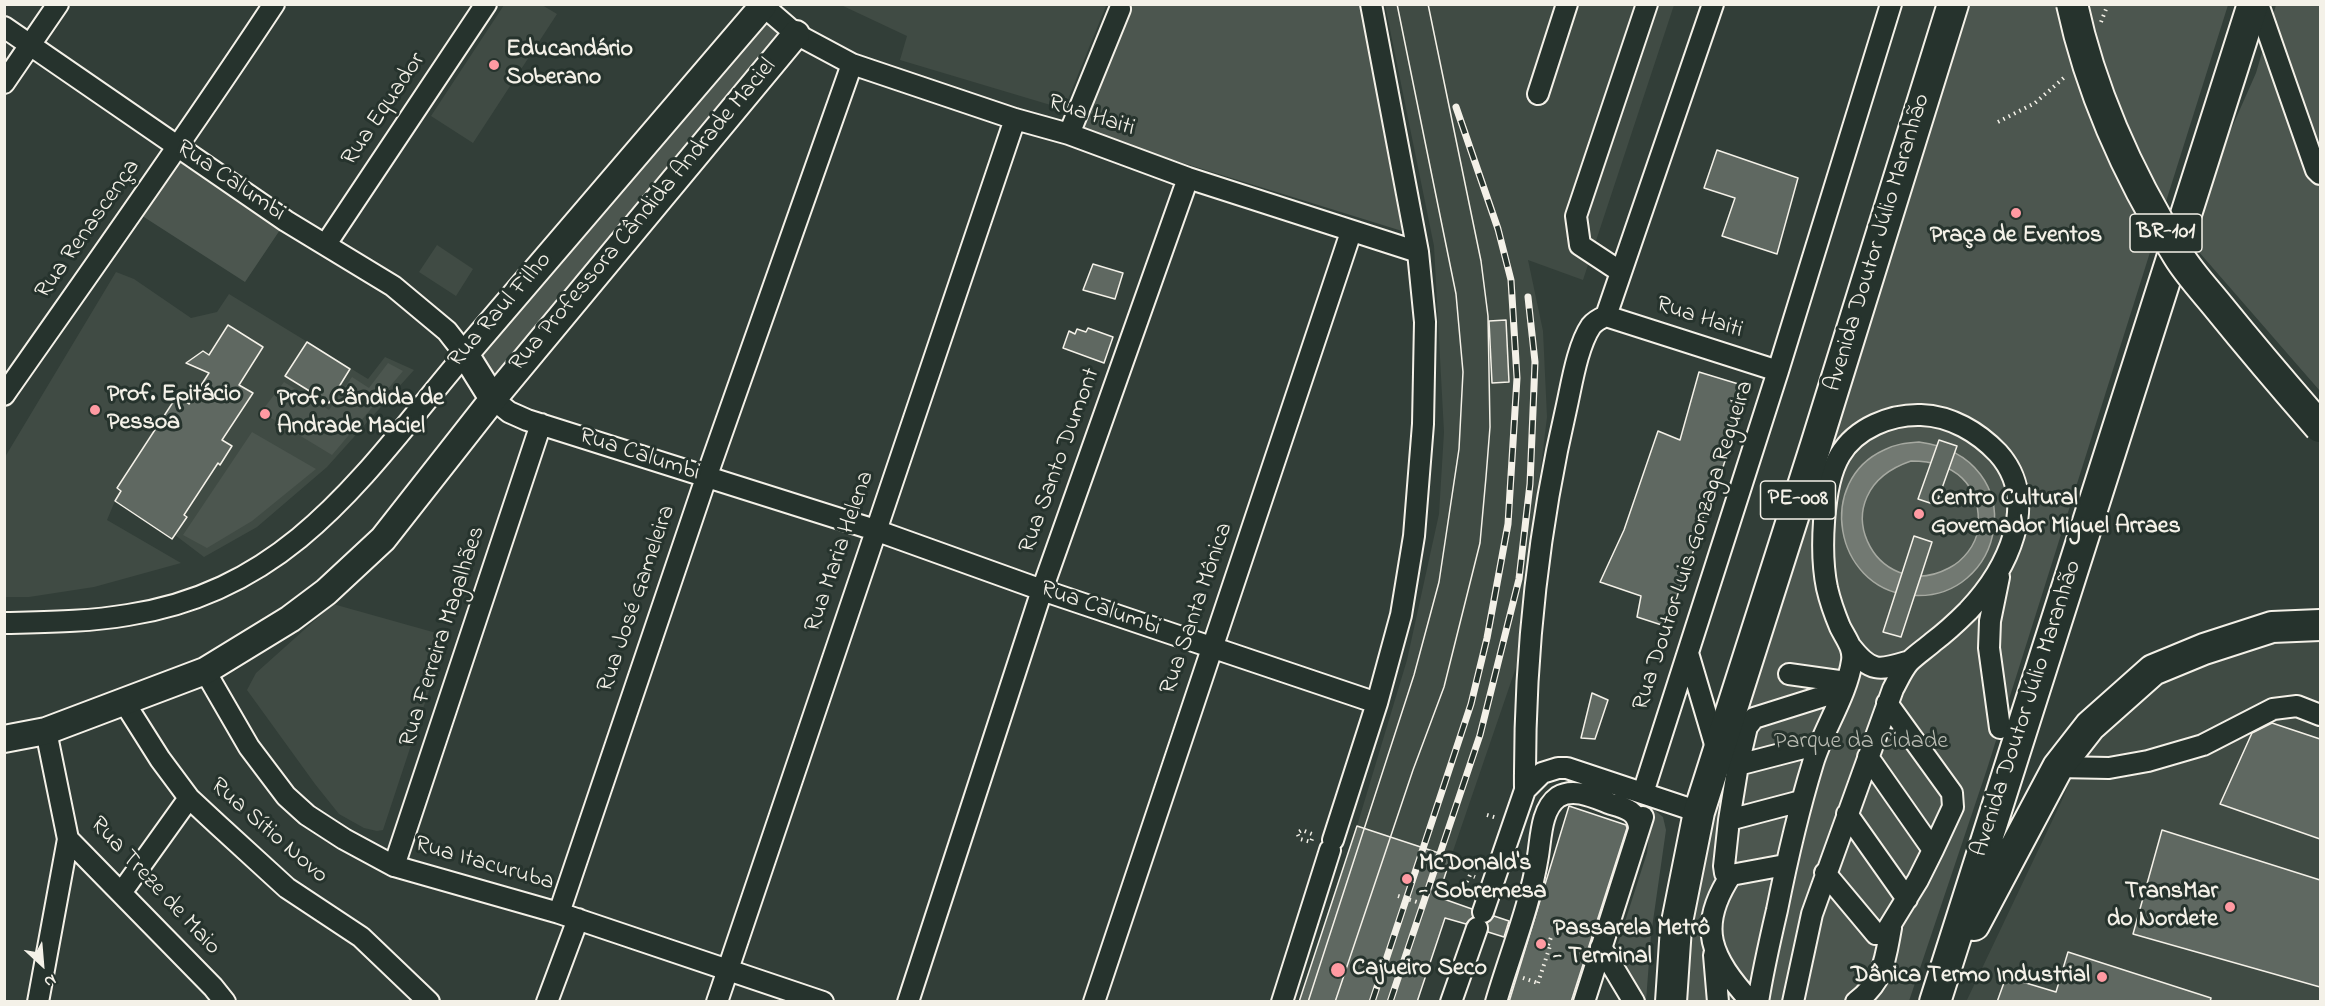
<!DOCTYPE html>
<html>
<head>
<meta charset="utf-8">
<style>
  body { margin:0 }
  #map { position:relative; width:2325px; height:1006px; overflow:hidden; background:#323e38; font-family:"Indie Flower",sans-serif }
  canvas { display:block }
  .frame { position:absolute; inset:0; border:6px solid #f4f1e8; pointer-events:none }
  .north { position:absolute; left:12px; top:934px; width:60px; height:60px; -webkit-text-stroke:4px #26332d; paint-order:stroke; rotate:154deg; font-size:16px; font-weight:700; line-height:24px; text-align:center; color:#f4f1e8 }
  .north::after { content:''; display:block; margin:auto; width:21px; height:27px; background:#f4f1e8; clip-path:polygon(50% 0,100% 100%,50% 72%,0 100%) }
</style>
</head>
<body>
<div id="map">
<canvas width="2325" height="1006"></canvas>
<div class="frame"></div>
<div class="north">N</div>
</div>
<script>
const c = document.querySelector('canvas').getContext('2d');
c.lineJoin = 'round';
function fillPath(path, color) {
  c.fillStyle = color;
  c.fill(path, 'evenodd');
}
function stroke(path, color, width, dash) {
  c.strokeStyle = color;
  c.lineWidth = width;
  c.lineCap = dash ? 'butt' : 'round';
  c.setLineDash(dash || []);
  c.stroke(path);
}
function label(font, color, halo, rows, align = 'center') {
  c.font = font + ' "Indie Flower",sans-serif';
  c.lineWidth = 6;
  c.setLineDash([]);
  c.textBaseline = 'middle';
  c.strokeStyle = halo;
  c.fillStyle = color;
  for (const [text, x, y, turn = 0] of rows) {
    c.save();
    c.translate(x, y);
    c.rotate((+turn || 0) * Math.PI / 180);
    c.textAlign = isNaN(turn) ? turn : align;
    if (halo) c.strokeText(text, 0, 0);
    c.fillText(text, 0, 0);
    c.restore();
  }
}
const built = new Path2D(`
  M1101,4L1106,6L1064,109L900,60L907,36L841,5Z
  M504,5H542L557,14L473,143L431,116Z
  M1385,5H1674L1583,280L1528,260L1543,331L1547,417L1530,557L1525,641L1451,857L1357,826L1407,660L1439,514L1444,432L1434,246Z
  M437,245L473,269L456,296L419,272Z
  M116,272L134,279L191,318L217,312L229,294L368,379L385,357L414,370L327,467L257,527L204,557L175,535L172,539L115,501L107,520L181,563L94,587L29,597H5V457Z
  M333,604L447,636L383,830L377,831L364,828L339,814L315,784L247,690L256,673Z
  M2320,626V1001L1966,1002L2063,798L2090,726L2153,670Z`);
const green = new Path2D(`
  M1124,5H1360L1402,231L1080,131Z
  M1963,5H2228L1987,769L1909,1001L1684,1002L1689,894Z
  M2276,5H2320V391L2192,244L2222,150L2256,73Z
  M763,6L796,34L508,379L480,375L471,348Z
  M179,147L286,221L245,282L133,210Z
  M388,363L403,371L332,455L261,412L284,382L329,410L352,377L369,388Z
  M252,432L316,469L252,521L207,548L183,535Z
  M1652,808L1663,817L1666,830L1651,935L1646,1001H1639L1613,959L1647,853Z`);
const water = new Path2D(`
  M1919,442C2036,458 2005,606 1908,595C1834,586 1816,481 1884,450C1895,444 1906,443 1919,442ZM1911,461C1954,461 1982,484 1978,529C1976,545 1963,561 1949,568C1876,607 1817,493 1911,461Z`);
const building = new Path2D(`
  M1717,150L1798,178L1777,254L1722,236L1735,198L1704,188Z
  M1093,264L1123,273L1115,299L1083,290Z
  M1506,320L1509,382L1492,383L1489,321Z
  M228,325L263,347L239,385L253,393L222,440L232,446L220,465L218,463L184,515L187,517L172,539L115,501L121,491L117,488L177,396L189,404L209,373L186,363L203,351L209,355Z
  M1088,328L1113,337L1104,363L1063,348L1069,331L1075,334L1077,329L1086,332Z
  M307,342L350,369L329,403L285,376Z
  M1699,372L1745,386L1726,458L1715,491L1697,531L1699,532L1693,552L1673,608L1671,628L1637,617L1641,596L1600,582L1624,530L1658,431L1680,440Z
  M1939,440L1957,446L1936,505L1918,499Z
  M1914,536L1932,542L1901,637L1883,632Z
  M1592,693L1608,700L1595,739L1581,738Z
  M2272,723L2320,739V839L2220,804L2252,733Z
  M1569,806L1626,825L1627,828L1571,1002H1509Z
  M1357,826L1451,857L1438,897L1472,909L1473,917L1466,924L1445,918L1417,1002H1299Z
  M2162,830L2320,880V987L2133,934Z
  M1494,916L1509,921L1504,937L1488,932L1487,923Z
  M2068,952L2211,998L2210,1002H1997L2006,977L2056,992Z`);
const path = new Path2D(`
  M2101,22L2108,4
  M1998,122L2035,103L2066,76
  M1487,815L1497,818
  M1312,839L1311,842L1300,839L1297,833L1302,830L1312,834
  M1446,886L1471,895
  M1472,889L1465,886L1470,875L1475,877
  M1548,945L1552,935
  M1523,978L1538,983
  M1538,983L1550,946`);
const minor = new Path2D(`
  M761,4L796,34L852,64L1015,119L1069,134L1188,178L1418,252
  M2258,4L2316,170L2320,174
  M4,27L286,221L393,286L447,331L465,354C366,471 292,590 128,615C87,622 46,622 4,623
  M4,83L58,4
  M1538,94L1567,4
  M1069,134L1120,9
  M326,244L486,4
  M1621,272L1580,245L1576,216L1647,4
  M1606,316L1778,371
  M4,395C95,265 187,136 274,4
  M493,399L509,412L527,420L875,530L1042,590L1377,703
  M1999,577L1990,621L1989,648L2000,728
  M1851,647C1872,674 1880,670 1910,661
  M1688,653L1717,751
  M205,671L249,747L286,796L307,815L344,839L394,866L559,913L823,1002
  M1789,674L1846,682
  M124,702L160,759L189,798L217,824L287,888L361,937L429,1002
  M46,731L68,839L213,987L225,1002
  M1819,744L1738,765L1747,727L1754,718L1843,690
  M1868,757L1933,850
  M1738,765L1729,820L1801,801
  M2058,767L2109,768L2148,761L2203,745L2273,709L2297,706L2320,715
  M1525,790C1524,662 1538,529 1567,405C1572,382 1578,345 1591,326C1595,321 1599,319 1606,316L1713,4
  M1643,793L1778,371L1891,4
  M1847,814L1907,899
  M1729,820L1724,866L1725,873L1731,875L1785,865
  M1333,840L1377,703L1401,615L1414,536L1423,424L1425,322L1418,252L1371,4
  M394,866L541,424
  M1825,873L1876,934L1886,932L1918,880L1933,850L1953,807L1952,793L1887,703
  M1731,875C1696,928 1711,957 1751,1002
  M121,893L189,798
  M1483,912L1525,790L1542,773L1558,768H1567L1699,812
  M559,913L706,478L852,64
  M1601,947L1634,1002
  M1714,955L1718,1002
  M38,1002L68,839
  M547,1002L578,919
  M717,1002L1015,119
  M908,1002L1042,590L1188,178
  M1094,1002L1351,232
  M1282,1002L1330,850
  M1451,1002L1477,928
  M1496,1002C1510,954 1530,906 1538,856C1541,838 1541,809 1558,797C1574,787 1595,798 1611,804C1625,808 1638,811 1639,828
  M1584,1002L1643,817
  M1758,1002C1763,970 1770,940 1777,910C1787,860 1798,812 1813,763C1823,730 1847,695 1852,661C1854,648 1846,639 1840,627C1835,615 1830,601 1827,588C1820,554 1822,485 1840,455C1856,428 1891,414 1921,415C1951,416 1978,432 1998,453C2042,502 2006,571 1968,611C1957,622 1945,633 1933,642C1925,649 1916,655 1909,662C1902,670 1898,680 1893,689L1812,914L1793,1002
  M1856,1002C1884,981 1885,960 1891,928`);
const major = new Path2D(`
  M493,399L465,354L763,6
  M4,739L46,731L205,671L290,619L326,592L383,539L493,399L796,34`);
const highway = new Path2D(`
  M1974,925L2058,767L2090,726L2153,670L2204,649L2272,627L2320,625
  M1671,1002L1676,927L1699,812L1816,445L1953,4
  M1935,1002L2253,4`);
const tram = new Path2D(`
  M1308,1002L1414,675L1439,582L1459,449L1463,372L1456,294L1397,4
  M1335,1002L1413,770L1444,687L1480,543L1486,477L1490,427L1488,316L1481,261L1428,4`);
const rail = new Path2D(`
  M1372,1002L1471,704L1487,638L1508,524L1517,378L1511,280L1498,229L1456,107
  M1390,1002L1480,735L1519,579L1530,484L1535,362L1528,297`);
const pathBridge = new Path2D(`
  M1398,896L1417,902`);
const highwayBridge = new Path2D(`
  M2072,4C2091,93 2130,178 2178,255C2189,273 2204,289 2217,305C2251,347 2285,387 2320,427`);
const markers = [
  [494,65,6,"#ff9aa2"],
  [2016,213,6,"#ff9aa2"],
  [95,410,6,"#ff9aa2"],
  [265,414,6,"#ff9aa2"],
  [1919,514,6,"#ff9aa2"],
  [1407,879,6,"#ff9aa2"],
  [2230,907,6,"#ff9aa2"],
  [1541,944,6,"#ff9aa2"],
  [1338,970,8,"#ff9aa2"],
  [2102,977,6,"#ff9aa2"]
];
const shields = [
  [2166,233,72],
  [1798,500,75]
];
const shieldNames = [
  ["BR-101",2166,233],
  ["PE-008",1798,500]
];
const poiNames = [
  ["Educandário",506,51],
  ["Soberano",506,79],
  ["Praça de Eventos",2016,237,"center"],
  ["Prof. Epitácio",107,396],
  ["Pessoa",107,424],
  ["Prof. Cândida de",277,400],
  ["Andrade Maciel",277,428],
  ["Centro Cultural",1931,500],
  ["Governador Miguel Arraes",1931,528],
  ["McDonald's",1419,865],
  ["- Sobremesa",1419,893],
  ["TransMar",2218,893,"right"],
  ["do Nordete",2218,921,"right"],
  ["Passarela Metrô",1553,930],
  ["- Terminal",1553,958],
  ["Cajueiro Seco",1352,970],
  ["Dânica Termo Industrial",2090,977,"right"]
];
const streetNames = [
  ["Rua Equador",385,110,-56],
  ["Rua Haiti",1091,117,18],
  ["Rua Calumbi",230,182,34],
  ["Rua Professora Cândida Andrade Maciel",644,216,-50],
  ["Rua Renascença",89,230,-55],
  ["Avenida Doutor Júlio Maranhão",1879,243,-73],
  ["Rua Raul Filho",501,311,-49],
  ["Rua Haiti",1699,319,18],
  ["Rua Calumbi",639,456,18],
  ["Rua Santo Dumont",1061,461,-70],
  ["Rua Doutor Luis Gonzaga Regueira",1695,546,-72],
  ["Rua Maria Helena",841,552,-71],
  ["Rua José Gameleira",638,599,-71],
  ["Rua Santa Mônica",1198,609,-71],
  ["Rua Calumbi",1100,610,19],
  ["Rua Ferreira Magalhães",444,637,-72],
  ["Avenida Doutor Júlio Maranhão",2028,709,-72],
  ["Rua Sítio Novo",268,832,41],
  ["Rua Itacuruba",484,865,16],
  ["Rua Treze de Maio",154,887,47]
];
const parkNames = [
  ["Parque da Cidade",1861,743]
];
fillPath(built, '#404b44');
fillPath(green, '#4c564f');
fillPath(water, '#727972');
stroke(water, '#a6a9a1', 1.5);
fillPath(building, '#5f6861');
stroke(building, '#f4f1e8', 1.5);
stroke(minor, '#f4f1e8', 24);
stroke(major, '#f4f1e8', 30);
stroke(highway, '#f4f1e8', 34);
stroke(path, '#f4f1e8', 4, [1.5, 4.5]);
stroke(minor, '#26332d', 20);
stroke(major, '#26332d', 26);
stroke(highway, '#26332d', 30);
stroke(tram, '#f4f1e8', 1.5);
stroke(rail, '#f4f1e8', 7);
stroke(rail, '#26332d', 4.5, [14]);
stroke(highwayBridge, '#f4f1e8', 34, []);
stroke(pathBridge, '#f4f1e8', 4, [1.5, 4.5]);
stroke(highwayBridge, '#26332d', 30);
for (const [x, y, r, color] of markers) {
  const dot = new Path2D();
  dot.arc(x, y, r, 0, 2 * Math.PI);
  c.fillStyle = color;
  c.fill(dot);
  stroke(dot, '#26332d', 2);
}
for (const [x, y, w] of shields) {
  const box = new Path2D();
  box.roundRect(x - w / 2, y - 19, w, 38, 4.5);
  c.fillStyle = '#26332d';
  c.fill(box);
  stroke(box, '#f4f1e8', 1.5);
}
label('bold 22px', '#f4f1e8', null, shieldNames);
label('bold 24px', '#f4f1e8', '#26332d', poiNames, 'left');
label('24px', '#f4f1e8', '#26332d', streetNames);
label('24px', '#b9bbb2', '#26332d', parkNames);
</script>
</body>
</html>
